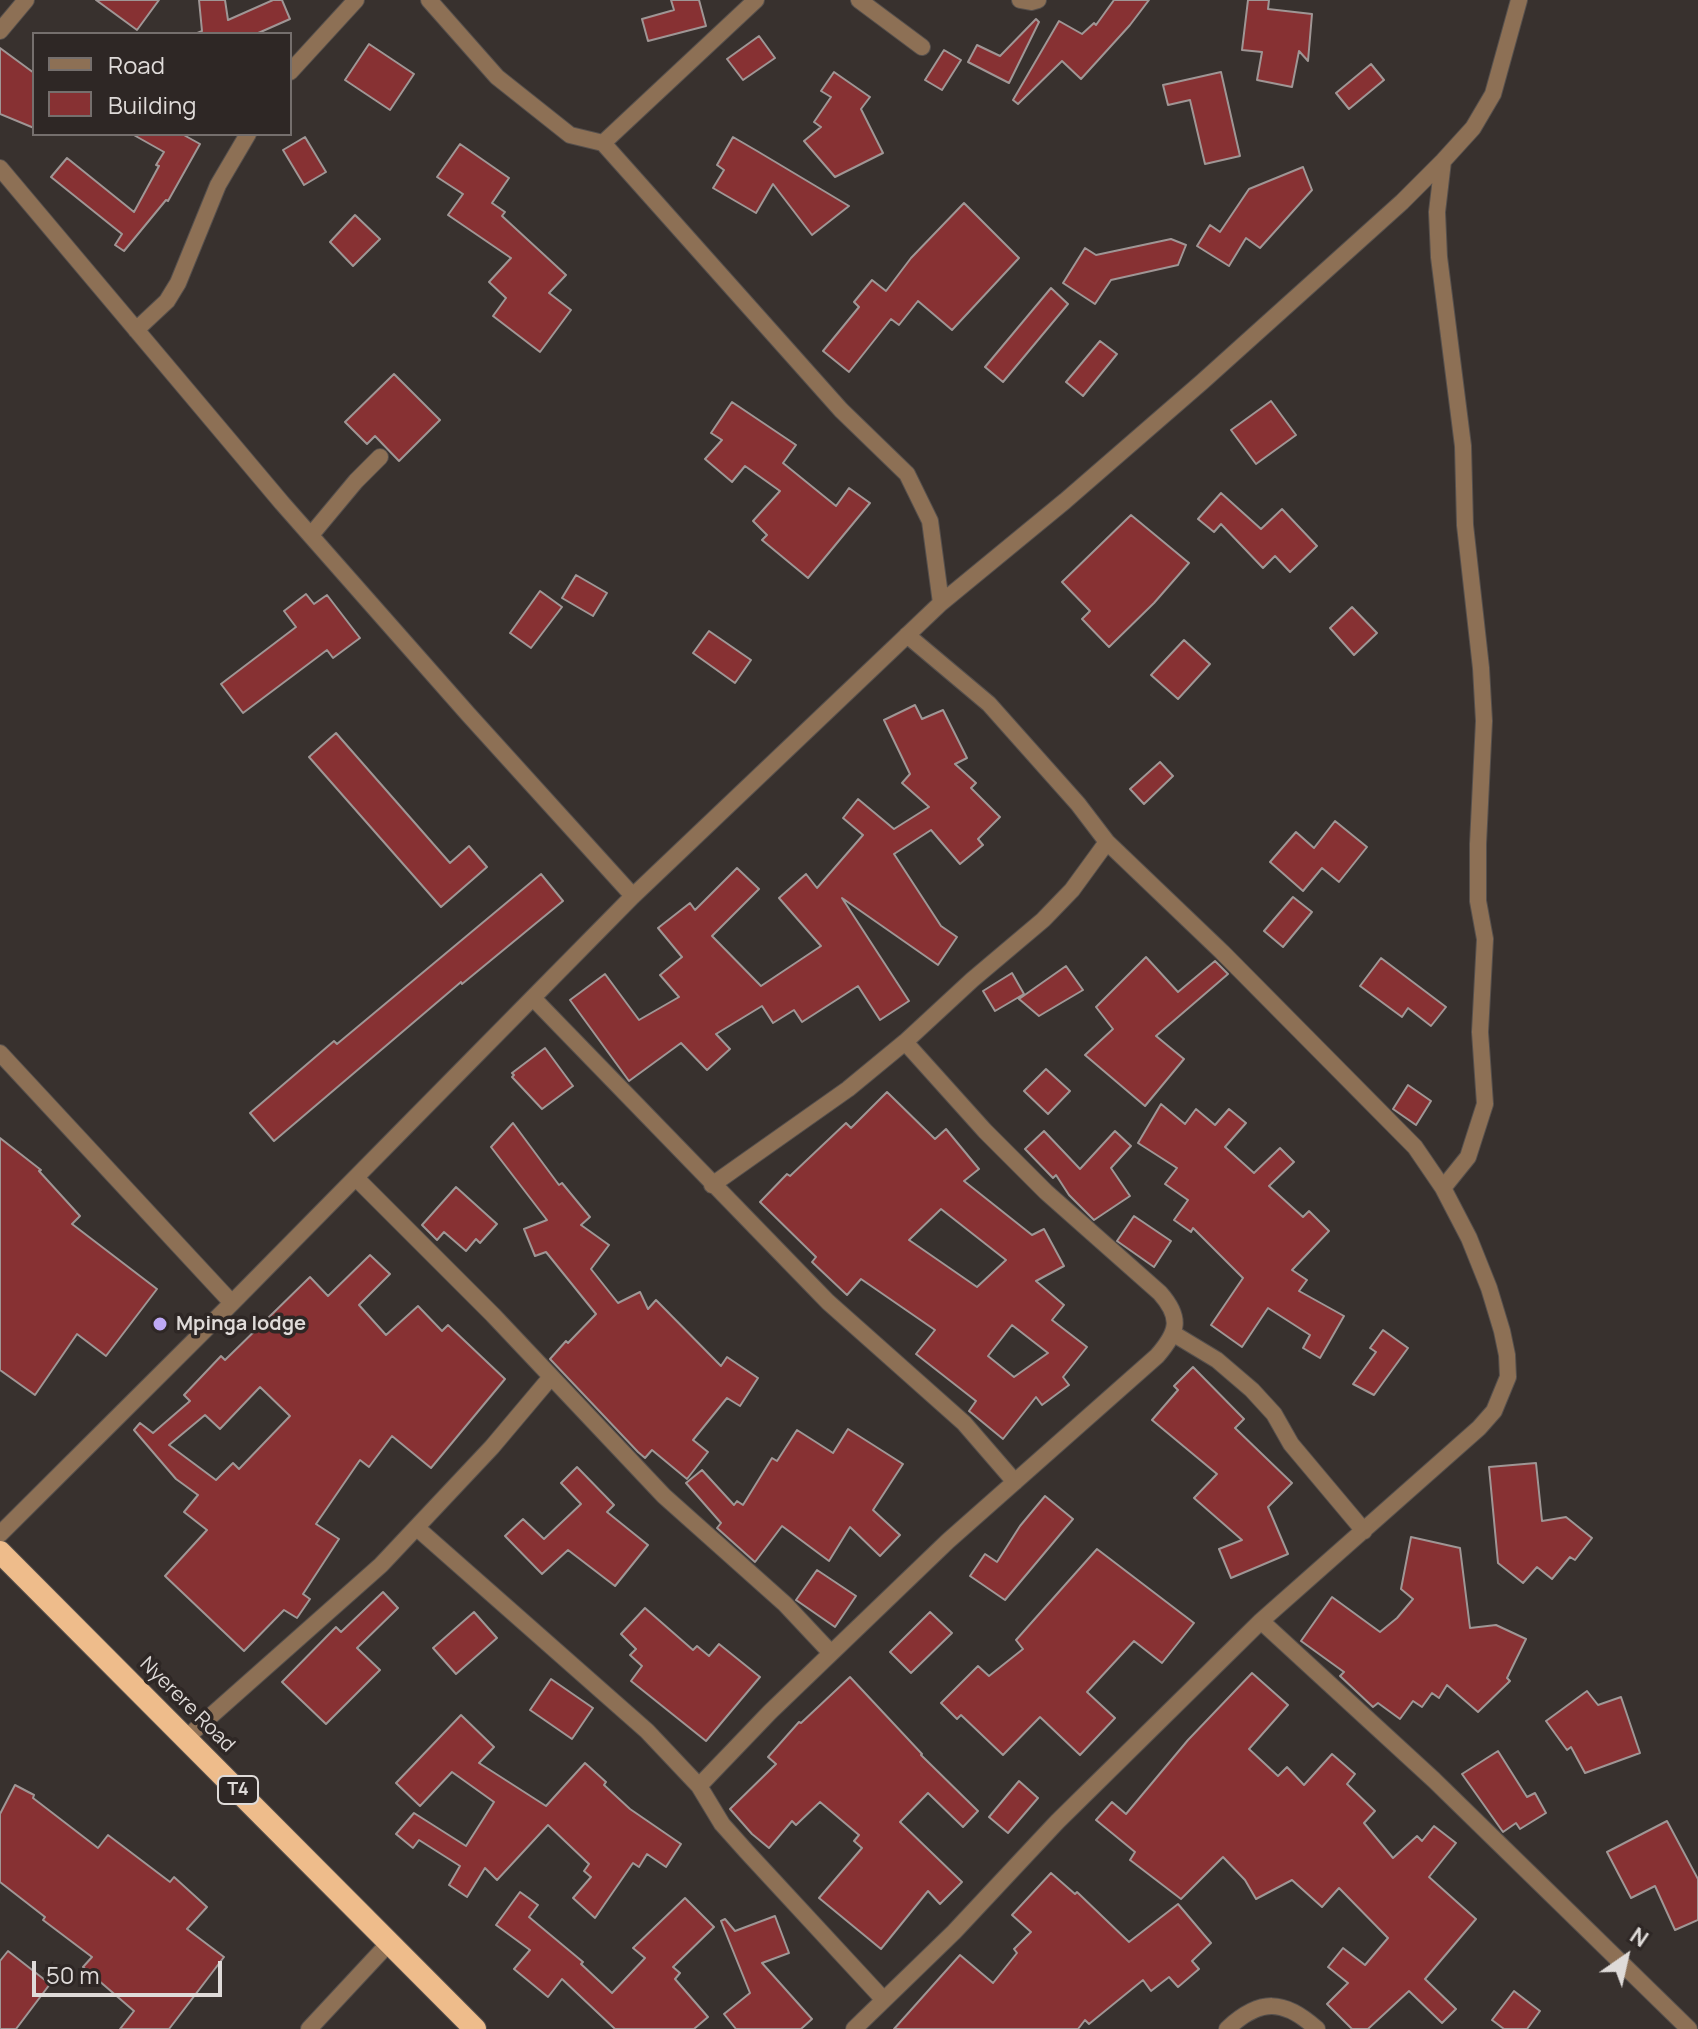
<!DOCTYPE html>
<html>
<head>
<meta charset="utf-8">
<style>
  body { margin:0 }
  #map { position:relative; width:1698px; height:2029px; overflow:hidden; background:#38312e; font-family:Manrope,sans-serif }
  canvas { display:block }
  .legend { position:absolute; left:32px; top:32px; width:260px; height:104px; box-sizing:border-box; background:#2e2725; border:2px solid #756f6d; margin:0; padding:10px 14px; list-style:none; font-size:24px; color:#dfdbd9 }
  .legend li { display:flex; align-items:center; gap:16px; height:40px }
  .legend b { width:40px; border:2px solid #756f6d }
  .north { position:absolute; left:1586px; top:1917px; width:80px; height:80px; -webkit-text-stroke:6px #2e2725; paint-order:stroke; rotate:34deg; font-size:22px; font-weight:700; line-height:32px; text-align:center; color:#dfdbd9 }
  .north::after { content:''; display:block; margin:auto; width:28px; height:36px; background:#dfdbd9; clip-path:polygon(50% 0,100% 100%,50% 72%,0 100%) }
  .scale { position:absolute; left:32px; top:1961px; width:190px; height:36px; box-sizing:border-box; border:4px solid #dfdbd9; border-top:0; padding-left:10px; font-size:24px; line-height:28px; white-space:nowrap; color:#dfdbd9; -webkit-text-stroke:6px #2e2725; paint-order:stroke }
</style>
</head>
<body>
<div id="map">
<canvas width="1698" height="2029"></canvas>
<ul class="legend">
<li><b style="height:10px;background:#8d7055"></b>Road</li>
<li><b style="height:22px;background:#873133"></b>Building</li>
</ul>
<div class="north">N</div>
<div class="scale">50 m</div>
</div>
<script>
const c = document.querySelector('canvas').getContext('2d');
c.lineJoin = 'round';
function fillPath(path, color) {
  c.fillStyle = color;
  c.fill(path, 'evenodd');
}
function stroke(path, color, width, dash) {
  c.strokeStyle = color;
  c.lineWidth = width;
  c.lineCap = dash ? 'butt' : 'round';
  c.setLineDash(dash || []);
  c.stroke(path);
}
function label(font, color, halo, rows, align = 'center') {
  c.font = font + ' Manrope,sans-serif';
  c.lineWidth = 7;
  c.setLineDash([]);
  c.textBaseline = 'middle';
  c.strokeStyle = halo;
  c.fillStyle = color;
  for (const [text, x, y, turn = 0] of rows) {
    c.save();
    c.translate(x, y);
    c.rotate((+turn || 0) * Math.PI / 180);
    c.textAlign = isNaN(turn) ? turn : align;
    if (halo) c.strokeText(text, 0, 0);
    c.fillText(text, 0, 0);
    c.restore();
  }
}
const building = new Path2D(`
  M96,0H159L137,30Z
  M199,0H225L228,20L273,0H282L290,19L256,34H195L202,31Z
  M671,0H699L706,26L648,41L642,19L674,10Z
  M1114,0H1149L1130,25L1081,79L1062,61L1018,104L1013,100L1059,21L1082,34L1094,23L1096,25Z
  M1248,0H1269L1268,9L1312,14L1308,61L1299,51L1292,87L1257,80L1262,52L1242,50Z
  M1036,19L1039,22L1009,83L968,62L977,45L1000,56Z
  M759,36L775,58L743,80L727,59Z
  M369,44L414,74L390,110L345,80Z
  M0,48L34,73V128L0,114Z
  M944,50L961,60L942,90L925,80Z
  M1371,64L1384,80L1349,109L1336,93Z
  M834,72L870,97L861,109L883,153L835,177L804,141L821,127L814,122L831,97L821,91Z
  M1221,72L1240,156L1205,164L1190,100L1168,105L1163,85Z
  M132,134H182L200,144L168,201L166,200L124,251L115,245L122,234L51,177L67,158L134,212L159,166L156,165L164,152Z
  M305,137L326,172L304,185L283,150Z
  M733,137L757,151L849,206L812,235L773,184L756,213L713,188L724,170L717,165Z
  M460,144L509,178L492,203L505,212L502,216L566,275L549,293L571,310L540,352L493,316L506,298L489,282L511,258L448,215L463,194L437,177Z
  M1303,167L1312,190L1260,248L1246,238L1229,266L1197,246L1210,225L1220,232L1249,189Z
  M964,203L1019,258L952,330L918,301L899,325L891,319L849,372L823,351L859,307L854,302L872,280L886,291L911,258Z
  M355,215L380,239L353,266L330,242Z
  M1171,239L1186,245L1178,265L1111,280L1095,304L1063,283L1085,248L1096,255Z
  M1051,288L1068,304L1003,382L985,367Z
  M1100,341L1117,354L1083,396L1066,382Z
  M394,374L440,420L399,461L375,436L367,444L345,422Z
  M1271,401L1296,435L1256,464L1231,430Z
  M732,402L796,445L783,463L836,506L849,488L870,503L808,578L762,540L767,535L753,521L780,491L745,466L732,482L705,459L722,440L711,433Z
  M1221,493L1261,529L1282,509L1317,546L1290,572L1275,556L1263,568L1221,524L1214,532L1198,519Z
  M1131,515L1189,563L1154,603L1109,647L1082,619L1090,611L1062,582Z
  M576,575L607,593L593,616L562,598Z
  M540,591L562,607L531,648L510,633Z
  M306,594L314,604L327,595L360,638L333,658L327,650L243,713L221,684L296,627L284,611Z
  M1352,607L1377,633L1354,655L1330,628Z
  M709,631L751,660L735,683L693,653Z
  M1184,640L1210,664L1178,699L1151,675Z
  M915,705L922,719L943,710L967,758L955,764L976,783L971,788L1000,817L978,839L983,845L960,864L931,830L894,854L941,926L957,937L938,965L842,898L909,1001L880,1020L858,986L802,1022L794,1010L773,1023L762,1006L716,1034L730,1049L707,1070L681,1043L629,1081L570,1000L605,974L639,1020L679,997L660,975L682,957L658,928L690,903L695,910L737,868L759,889L712,936L761,986L821,946L779,898L806,874L817,888L863,835L843,818L858,799L894,829L929,807L902,783L910,774L884,720Z
  M336,733L450,863L469,846L487,867L441,907L309,757Z
  M1160,762L1173,776L1144,804L1130,789Z
  M1335,821L1367,847L1339,882L1322,868L1303,891L1270,862L1296,832L1314,848Z
  M541,874L563,901L462,984L461,982L274,1141L250,1113L334,1041L337,1044Z
  M1293,897L1312,912L1283,947L1264,931Z
  M1146,957L1178,992L1215,961L1228,974L1156,1036L1184,1059L1145,1106L1085,1055L1113,1029L1096,1007Z
  M1381,958L1446,1007L1431,1026L1408,1008L1402,1017L1360,986Z
  M1066,966L1083,990L1039,1016L1019,999Z
  M1012,973L1024,994L995,1011L983,991Z
  M545,1048L573,1086L542,1109L512,1077L514,1075L512,1073Z
  M1046,1069L1070,1091L1048,1114L1024,1091Z
  M1408,1085L1431,1101L1416,1125L1393,1109Z
  M887,1092L935,1139L946,1129L979,1169L964,1181L1032,1235L1044,1229L1064,1266L1036,1281L1064,1305L1052,1320L1087,1347L1063,1377L1069,1385L1042,1405L1036,1397L1003,1439L969,1411L976,1401L916,1354L935,1330L861,1279L847,1295L812,1262L816,1257L760,1202L787,1174L790,1176L846,1123L851,1128ZM941,1209L1006,1260L977,1287L909,1240ZM1012,1325L1048,1353L1014,1377L988,1356Z
  M1161,1104L1185,1124L1196,1109L1215,1125L1229,1109L1246,1123L1225,1147L1254,1173L1280,1148L1294,1162L1269,1186L1303,1217L1309,1211L1329,1231L1292,1270L1307,1280L1299,1291L1344,1316L1320,1358L1303,1348L1310,1335L1268,1308L1242,1347L1211,1325L1243,1278L1193,1228L1191,1232L1174,1220L1188,1200L1165,1184L1177,1168L1138,1143Z
  M513,1123L559,1185L562,1183L590,1217L581,1225L609,1245L591,1269L618,1303L640,1292L648,1309L656,1300L721,1366L727,1357L758,1378L740,1406L727,1398L693,1440L708,1452L687,1479L652,1450L645,1458L638,1452L550,1359L566,1341L568,1343L596,1314L546,1252L535,1256L524,1229L547,1220L491,1147Z
  M1044,1131L1080,1169L1115,1131L1131,1146L1111,1168L1130,1196L1094,1220L1069,1195L1056,1175L1053,1178L1025,1149Z
  M0,1138L41,1170L39,1171L80,1216L72,1224L157,1289L106,1356L77,1334L35,1395L0,1370Z
  M456,1187L497,1224L480,1243L476,1239L466,1251L444,1232L437,1240L422,1225Z
  M1134,1216L1171,1241L1154,1267L1117,1241Z
  M370,1255L390,1274L359,1305L386,1335L418,1306L442,1331L448,1325L505,1379L431,1468L392,1436L369,1467L360,1460L316,1524L339,1539L303,1594L310,1599L297,1618L284,1610L244,1651L165,1576L207,1530L184,1512L198,1495L176,1479L134,1430L140,1423L153,1433L190,1401L184,1395L221,1356L225,1360L310,1277L328,1296ZM260,1387L290,1416L239,1469L233,1463L216,1480L169,1445L205,1415L220,1429Z
  M1383,1330L1408,1348L1374,1395L1353,1384L1376,1352L1370,1348Z
  M1193,1367L1244,1419L1235,1428L1292,1483L1268,1507L1288,1554L1231,1578L1219,1549L1242,1540L1194,1498L1217,1474L1152,1420L1178,1390L1174,1386Z
  M848,1429L903,1464L873,1510L900,1535L880,1556L850,1527L829,1561L782,1526L755,1562L717,1528L721,1523L686,1483L702,1470L734,1505L737,1501L743,1505L772,1458L777,1461L797,1430L833,1453Z
  M1536,1463L1542,1521L1566,1517L1592,1538L1575,1560L1570,1557L1552,1579L1537,1567L1523,1583L1498,1563L1489,1467Z
  M577,1467L614,1505L607,1512L648,1545L615,1586L568,1550L542,1574L505,1536L523,1519L544,1539L581,1504L561,1483Z
  M1045,1496L1073,1519L1005,1600L970,1576L985,1554L997,1562L1020,1526Z
  M1411,1537L1460,1548L1470,1628L1496,1625L1526,1639L1507,1678L1510,1681L1478,1712L1447,1685L1439,1698L1432,1693L1422,1707L1413,1701L1400,1719L1378,1703L1373,1707L1340,1676L1344,1672L1301,1641L1332,1597L1380,1632L1397,1618L1413,1599L1401,1589Z
  M1097,1549L1194,1623L1162,1663L1134,1641L1087,1692L1115,1718L1080,1755L1040,1717L1003,1755L961,1715L957,1719L941,1703L978,1666L989,1676L1023,1649L1016,1640Z
  M817,1570L856,1596L835,1627L796,1600Z
  M383,1592L398,1608L357,1648L380,1670L326,1724L282,1682L336,1627L341,1632Z
  M645,1608L693,1650L697,1646L709,1656L719,1644L760,1677L706,1741L631,1681L642,1666L630,1655L636,1649L621,1634Z
  M474,1612L497,1638L456,1674L433,1648Z
  M930,1612L952,1633L911,1673L890,1652Z
  M1252,1673L1288,1705L1249,1749L1278,1776L1287,1767L1304,1785L1332,1754L1355,1774L1347,1784L1375,1811L1364,1823L1393,1858L1417,1836L1422,1841L1434,1826L1456,1843L1429,1877L1476,1919L1425,1979L1456,2009L1442,2023L1409,1991L1368,2029H1352L1327,2004L1348,1983L1328,1967L1343,1948L1365,1965L1388,1938L1339,1888L1322,1907L1292,1880L1256,1899L1245,1880L1223,1857L1181,1899L1130,1860L1135,1852L1096,1820L1112,1802L1126,1814L1188,1740Z
  M850,1677L922,1754L921,1755L978,1811L963,1827L928,1793L900,1822L962,1882L940,1904L928,1891L881,1949L819,1898L862,1848L854,1841L859,1835L820,1802L796,1825L792,1821L769,1848L752,1834L730,1809L776,1764L768,1757L799,1722L801,1723Z
  M551,1679L593,1708L572,1739L530,1710Z
  M1587,1691L1598,1705L1621,1697L1640,1753L1585,1773L1571,1747L1567,1750L1546,1721Z
  M461,1715L494,1747L479,1763L546,1806L585,1763L606,1782L604,1785L630,1809L681,1844L666,1867L647,1854L639,1867L633,1863L595,1918L573,1898L591,1877L584,1871L589,1864L548,1825L497,1880L485,1868L467,1897L449,1885L460,1866L419,1840L413,1848L396,1834L414,1813L466,1846L494,1802L452,1772L420,1806L396,1783Z
  M1498,1751L1527,1797L1535,1793L1546,1813L1520,1829L1516,1823L1503,1832L1462,1774Z
  M1019,1781L1038,1798L1008,1833L989,1817Z
  M15,1785L34,1795L33,1798L98,1848L108,1835L170,1882L174,1877L207,1907L187,1929L224,1957L169,2029H120L134,2011L83,1967L92,1957L43,1920L45,1917L0,1882V1814Z
  M1667,1821L1698,1879V1920L1675,1930L1655,1886L1631,1898L1607,1852Z
  M1051,1873L1075,1894L1077,1892L1129,1942L1178,1904L1211,1943L1192,1961L1199,1969L1178,1987L1169,1977L1151,1991L1143,1980L1089,2024L1085,2020L1078,2029H894L960,1955L993,1983L1017,1953L1014,1949L1031,1932L1012,1915Z
  M520,1892L538,1905L529,1917L583,1962L581,1964L612,1993L645,1958L633,1948L685,1898L714,1927L673,1967L680,1973L675,1979L708,2017L694,2029H615L562,1979L548,1997L514,1969L530,1950L496,1925Z
  M775,1916L789,1953L762,1963L812,2019L801,2029H736L724,2014L750,1993L721,1921L725,1919L735,1931Z
  M8,1951L50,1984L16,2029H0V1961Z
  M1514,1991L1540,2011L1527,2029H1504L1492,2020Z`);
const minor = new Path2D(`
  M429,0L497,77L570,135L603,143L756,0
  M859,0L922,47
  M1020,0L1031,2L1038,0
  M0,31L26,0
  M290,72L356,0
  M603,143L841,410L907,474L930,521L941,603
  M0,168L282,503L468,714L633,896
  M136,330L167,301L178,283L218,185L248,134
  M311,535L356,481L380,457
  M533,998L828,1302L964,1423L1015,1482
  M0,1053L232,1303
  M356,1178L493,1315L664,1496L785,1604L831,1653
  M712,1185L848,1089L905,1042L972,980L1043,920L1072,890L1107,842
  M1443,1188L1468,1157L1485,1104L1480,1032L1485,939L1478,901V844L1484,721L1481,668L1465,525L1463,446L1439,257L1437,212L1443,161
  M1174,1334L1217,1360L1252,1390L1274,1414L1291,1444L1364,1531
  M417,1528L647,1731L699,1786L722,1824L747,1852L884,2000
  M0,1534L232,1303L633,896L941,603L1065,501L1202,382L1402,202L1443,161L1473,128L1493,94L1519,0
  M1261,1621L1434,1780L1689,2029
  M186,1738L381,1565L492,1447L551,1377
  M699,1786L770,1712L948,1541L1157,1356C1178,1332 1182,1318 1160,1293L1046,1192L985,1131L905,1042
  M309,2029L390,1942
  M854,2029L954,1932L1057,1822L1261,1621L1479,1428L1494,1411L1508,1377L1507,1355L1502,1331L1489,1288L1469,1238L1443,1188L1415,1147L1222,952L1107,842L1078,804L989,704L907,635
  M1227,2029C1260,1998 1284,1999 1317,2029`);
const trunk = new Path2D(`
  M0,1552L475,2029`);
const markers = [
  [160,1324,8,"#bea9f5"]
];
const shields = [
  [238,1790,40]
];
const shieldNames = [
  ["T4",238,1790]
];
const poiNames = [
  ["Mpinga lodge",176,1324]
];
const streetNames = [
  ["Nyerere Road",187,1705,45]
];
fillPath(building, '#873133');
stroke(building, '#9f9695', 2);
stroke(minor, '#56504d', 18);
stroke(trunk, '#56504d', 24);
stroke(minor, '#8d7055', 16);
stroke(trunk, '#eebc8b', 22);
for (const [x, y, r, color] of markers) {
  const dot = new Path2D();
  dot.arc(x, y, r, 0, 2 * Math.PI);
  c.fillStyle = color;
  c.fill(dot);
  stroke(dot, '#2e2725', 3);
}
for (const [x, y, w] of shields) {
  const box = new Path2D();
  box.roundRect(x - w / 2, y - 14, w, 28, 6);
  c.fillStyle = '#2e2725';
  c.fill(box);
  stroke(box, '#dfdbd9', 2);
}
label('bold 18px', '#dfdbd9', null, shieldNames);
label('bold 20px', '#dfdbd9', '#2e2725', poiNames, 'left');
label('20px', '#dfdbd9', '#2e2725', streetNames);
</script>
</body>
</html>
